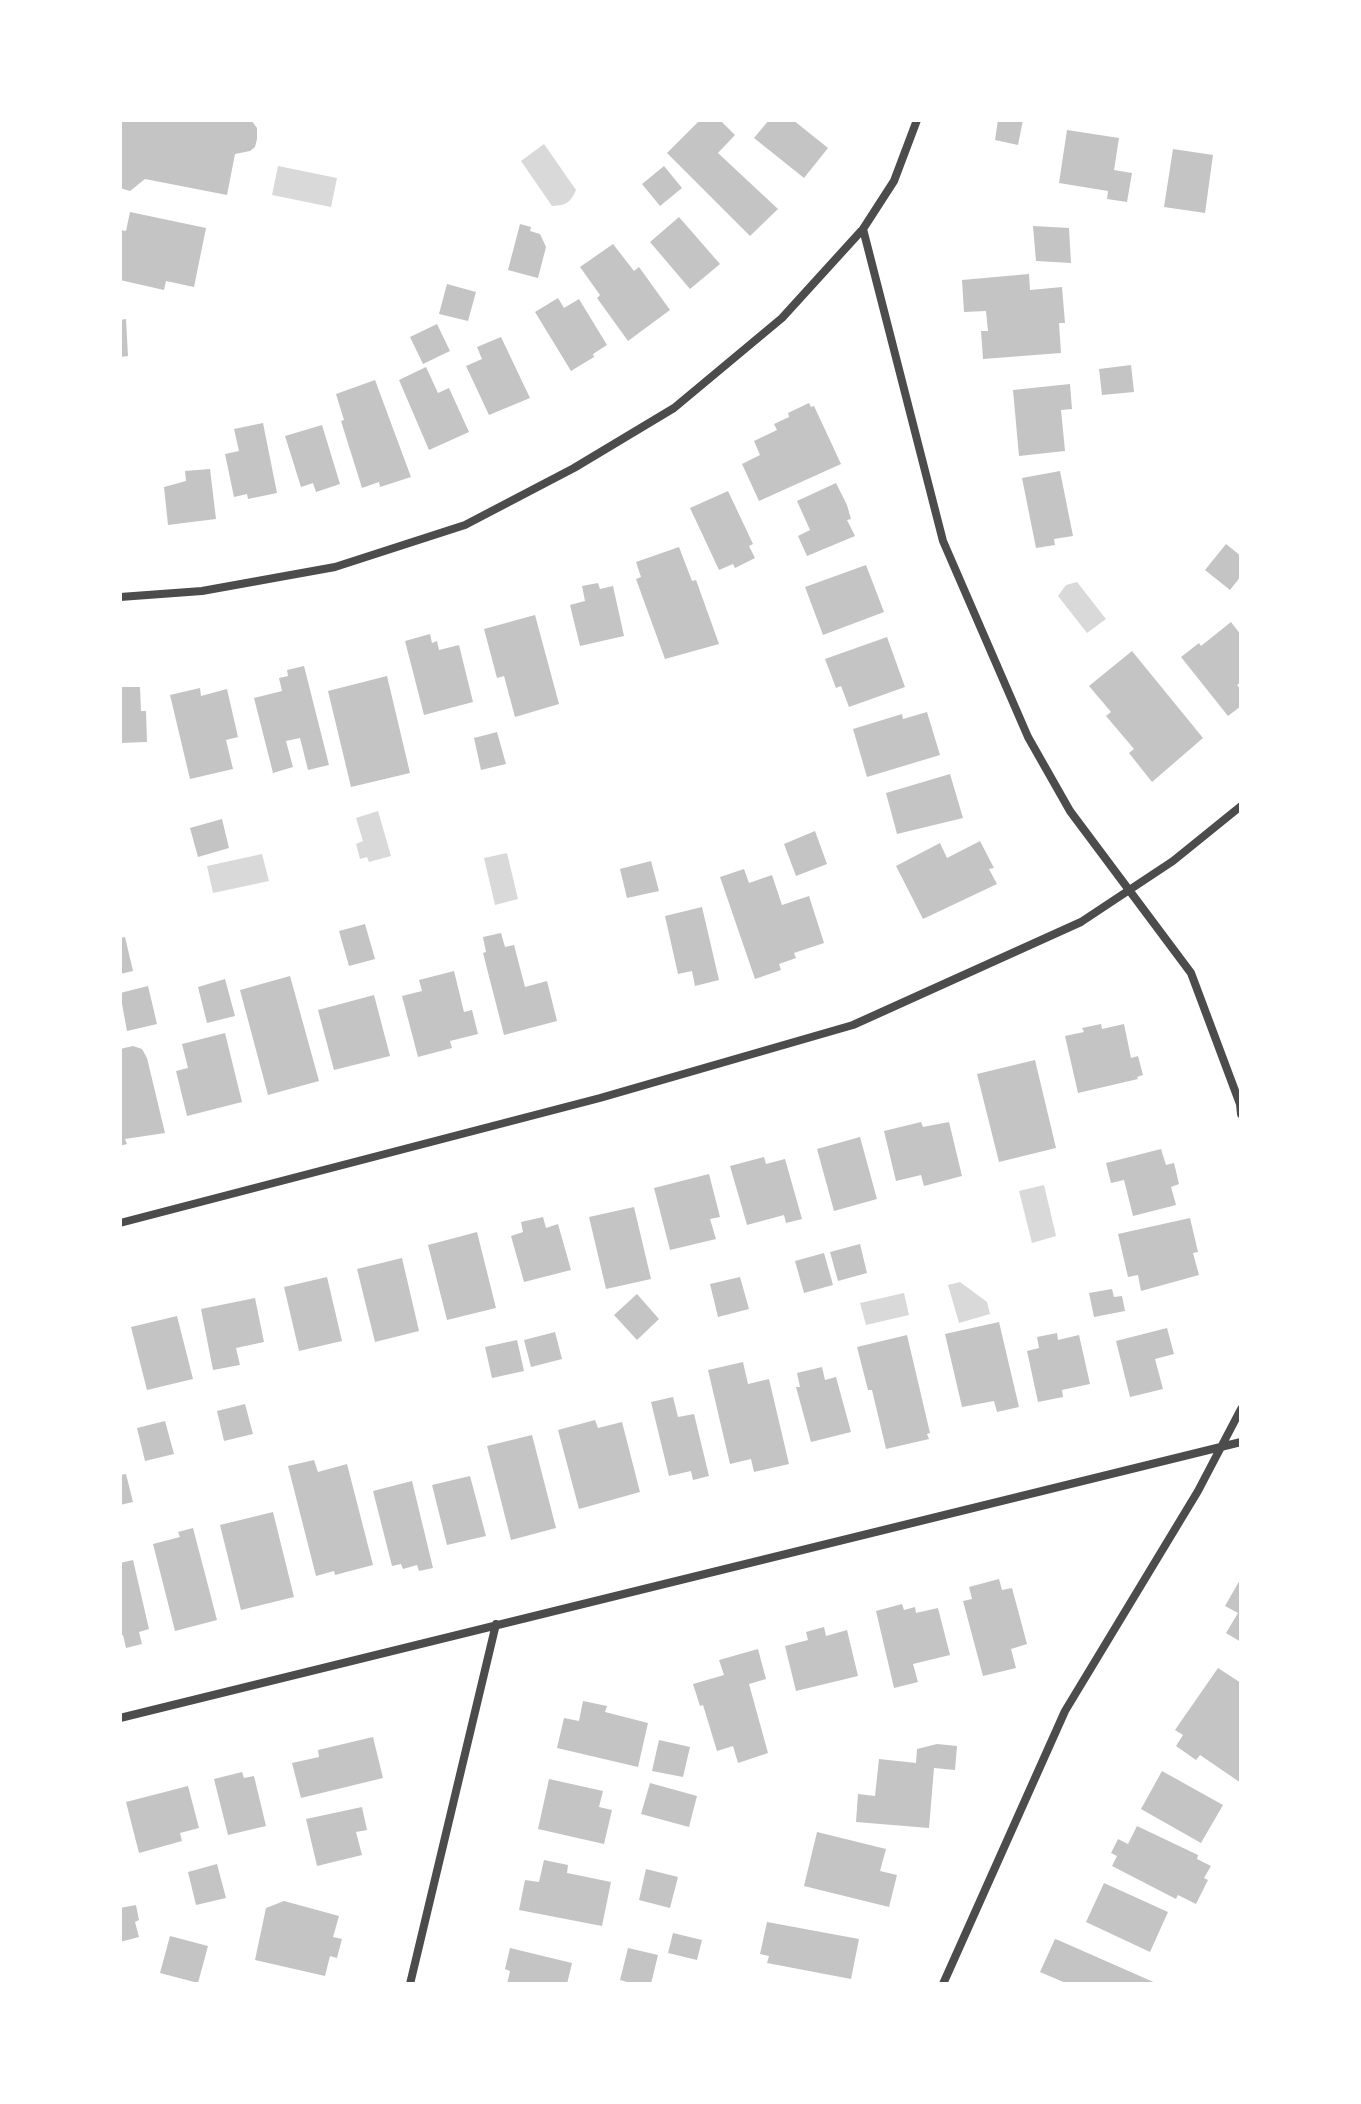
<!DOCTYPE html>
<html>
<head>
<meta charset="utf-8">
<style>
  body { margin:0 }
  #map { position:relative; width:1361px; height:2104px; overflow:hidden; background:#fff; font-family:"Golos Text",sans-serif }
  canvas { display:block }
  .frame { position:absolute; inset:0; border:122px solid #fff; pointer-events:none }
</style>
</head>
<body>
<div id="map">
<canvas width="1361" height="2104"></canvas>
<div class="frame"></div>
</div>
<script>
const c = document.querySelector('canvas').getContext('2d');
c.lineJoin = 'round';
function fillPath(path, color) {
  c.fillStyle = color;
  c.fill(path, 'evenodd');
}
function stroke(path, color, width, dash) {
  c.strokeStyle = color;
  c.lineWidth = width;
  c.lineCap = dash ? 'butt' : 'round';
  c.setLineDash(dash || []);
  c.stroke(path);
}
const water = new Path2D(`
  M544,144L576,190C570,203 567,205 552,206L521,161Z
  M278,166L337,178L331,207L272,195Z
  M1077,582L1106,619L1087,633L1058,596L1066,585Z
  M378,811L391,856L369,862L367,857L360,859L356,844L363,841L356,818Z
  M507,853L518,899L495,905L484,858Z
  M262,854L269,881L213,893L207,866Z
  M1044,1185L1056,1236L1032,1243L1019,1191Z
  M960,1282L987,1302L990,1314L959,1323L948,1285Z
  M904,1293L909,1315L866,1325L860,1303Z`);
const building = new Path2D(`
  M120,120H251L257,128V139L255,147L250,151L235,154L227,195L145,179L130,191L120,188Z
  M700,120H720L735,135L718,153L778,209L750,236L667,153Z
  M769,120H793L828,148L804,178L754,138Z
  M998,120H1023L1018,145L995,140Z
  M1067,130L1119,138L1114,170L1132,173L1127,202L1107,199L1108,191L1059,183Z
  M1173,149L1213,155L1205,213L1164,207Z
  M664,166L682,188L660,206L642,184Z
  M130,212L206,228L194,287L166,281L164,290L120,280V230L126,231Z
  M679,217L720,264L690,289L650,242Z
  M520,224L531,227L530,231L540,234L546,247L538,278L508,270Z
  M1033,226L1069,228L1071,263L1036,261Z
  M613,244L634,271L639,267L670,310L628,341L597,298L600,295L580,267Z
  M1029,274L1030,290L1062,287L1065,323H1059L1061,353L983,359L981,331H988L986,311L964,312L962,280Z
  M447,284L476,292L468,321L439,314Z
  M558,298L564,308L579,299L607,345L593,354L594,357L571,371L535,312Z
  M126,319L128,356L120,357V320Z
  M437,324L450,351L423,364L410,337Z
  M501,337L530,398L489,415L466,366L482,359L477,347Z
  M1131,365L1134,392L1102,395L1099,369Z
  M426,367L438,393L449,388L469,432L429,450L399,380Z
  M375,380L411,477L380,487L379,482L362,488L341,421L344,420L336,394Z
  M1070,384L1072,409L1061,410L1065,451L1019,456L1013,390Z
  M809,403L811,407L814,406L841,464L759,501L742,464L760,455L754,441L777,430L774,424L789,417L788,413Z
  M263,423L277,493L248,499L247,494L234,497L225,454L239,451L234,429Z
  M322,425L340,484L316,492L313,483L301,487L285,436Z
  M210,469L216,519L168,525L164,487L186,481L185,471Z
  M1060,471L1073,536L1054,539L1055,545L1036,548L1022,478Z
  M836,483L847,505L851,519L847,520L855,536L807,556L798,536L810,530L797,501Z
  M728,491L753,544L749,546L755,558L735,568L733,564L719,570L690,508Z
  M1226,544L1241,556V576L1230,590L1205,570Z
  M679,547L692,581L696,580L719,644L665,659L636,579L641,577L636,562Z
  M866,565L884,612L823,635L805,587Z
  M598,583L600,589L613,586L624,636L580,646L570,605L585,601L582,586Z
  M535,615L559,704L515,717L504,676L497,678L484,629Z
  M1231,622L1241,635V682L1237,685L1241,690V706L1228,716L1181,657L1199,643L1201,646Z
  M430,634L432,643L437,641L439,650L459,645L473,702L424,715L405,641Z
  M887,637L905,687L849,707L841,686L836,688L825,659Z
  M1132,651L1203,738L1152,782L1129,753L1134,749L1106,716L1111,712L1089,686Z
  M304,666L329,765L308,770L300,738L286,741L293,767L273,773L254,698L282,691L279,678L288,676L287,670Z
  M387,676L410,773L351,787L328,691Z
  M120,687H140L141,711H146L147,742L120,743Z
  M200,688L201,696L227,689L238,737L226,740L233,769L190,779L170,695Z
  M927,712L940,755L867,777L853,729L902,714L903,719Z
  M497,732L506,764L481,770L474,738Z
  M950,774L963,818L897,834L886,793Z
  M222,819L229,848L198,857L190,828Z
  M815,831L827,864L796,876L784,844Z
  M980,841L994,868L989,869L997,884L923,919L896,866L940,843L947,858Z
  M651,861L659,891L627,898L620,869Z
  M744,869L749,883L772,875L782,905L809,896L824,943L794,953L796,958L779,964L781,970L755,979L720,877Z
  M702,907L719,980L695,986L692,971L678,974L665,916Z
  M365,924L375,959L349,966L339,931Z
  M501,933L505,947L514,945L525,987L547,981L557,1021L504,1035L483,953L486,952L483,937Z
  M125,937L133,971L120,974V938Z
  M454,971L464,1012L472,1010L478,1034L450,1041L452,1048L418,1057L402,996L422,991L419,980Z
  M290,976L319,1081L268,1095L240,990Z
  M225,979L235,1016L207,1023L198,987Z
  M148,986L157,1024L127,1031L120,993Z
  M374,995L390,1056L334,1070L318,1010Z
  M1101,1024L1102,1029L1124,1024L1131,1058L1138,1056L1143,1075L1137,1077L1138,1079L1078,1093L1065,1036L1084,1032L1082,1028Z
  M225,1033L242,1102L187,1116L176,1071L188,1068L182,1044Z
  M133,1046L142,1049L147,1058L165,1133L125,1139L127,1144L120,1146V1049Z
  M1035,1060L1056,1148L999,1162L977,1074Z
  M921,1122L923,1127L949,1122L962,1176L924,1186L921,1175L896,1181L884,1131Z
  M860,1137L877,1199L834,1211L817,1149Z
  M1161,1149L1166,1165L1174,1163L1179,1184L1171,1187L1176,1205L1133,1216L1124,1180L1111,1183L1106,1163Z
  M764,1157L766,1164L785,1159L802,1219L786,1223L784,1215L747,1225L730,1166Z
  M709,1174L720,1217L710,1219L716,1239L670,1250L654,1188Z
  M634,1207L651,1279L606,1289L589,1217Z
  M543,1217L546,1228L558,1224L571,1270L524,1282L511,1236L523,1232L521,1222Z
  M1190,1218L1198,1252L1193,1253L1199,1275L1141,1291L1138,1275L1128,1277L1118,1234Z
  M477,1232L496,1308L447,1320L428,1245Z
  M860,1244L867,1273L838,1281L830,1252Z
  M824,1253L833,1285L804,1293L795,1261Z
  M402,1258L419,1331L375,1342L357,1269Z
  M327,1277L342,1341L299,1351L284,1287Z
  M740,1277L749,1309L718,1317L710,1284Z
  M1112,1289L1114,1297L1122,1296L1125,1311L1094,1317L1089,1293Z
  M637,1294L659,1319L637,1340L614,1315Z
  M255,1298L264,1342L236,1348L240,1365L213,1370L201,1309Z
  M177,1316L193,1379L147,1390L131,1327Z
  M999,1322L1019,1407L997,1412L994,1401L962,1407L945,1334Z
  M1167,1328L1174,1354L1155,1359L1163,1389L1130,1397L1116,1341Z
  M555,1332L562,1359L531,1367L524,1340Z
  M1057,1333L1058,1340L1079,1335L1090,1384L1062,1390L1063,1397L1038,1402L1027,1351L1039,1348L1037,1337Z
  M907,1335L930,1433L927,1434L929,1439L886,1449L872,1390H868L857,1347Z
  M517,1340L524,1371L492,1378L485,1347Z
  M743,1362L748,1384L769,1379L789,1464L754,1472L751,1459L730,1464L708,1370Z
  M822,1367L825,1380L836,1377L851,1432L811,1442L796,1387H800L797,1373Z
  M673,1397L678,1417L694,1414L709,1476L693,1480L691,1471L669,1476L651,1402Z
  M245,1404L253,1434L224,1441L217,1411Z
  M595,1420L598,1428L622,1422L640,1492L579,1509L558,1430Z
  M165,1421L174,1454L145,1461L137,1428Z
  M532,1435L556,1528L511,1540L487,1446Z
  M314,1460L318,1472L347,1464L373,1565L335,1575L334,1571L316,1576L288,1466Z
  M126,1474L133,1502L120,1505V1475Z
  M470,1476L486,1536L447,1545L432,1485Z
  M412,1481L433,1568L419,1571L417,1565L403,1569L401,1564L392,1566L373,1491Z
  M273,1512L294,1597L241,1610L220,1525Z
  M193,1528L217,1620L175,1631L153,1544L180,1537L178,1532Z
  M133,1560L149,1629L139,1632L142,1644L126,1648L123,1635L120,1636V1563Z
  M1241,1578V1642L1226,1633L1238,1613L1225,1606Z
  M999,1579L1002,1590L1012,1588L1027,1644L1011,1649L1016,1668L983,1676L963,1601L972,1599L969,1587Z
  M902,1604L904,1610L915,1607L916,1613L938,1608L950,1655L913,1664L918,1682L894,1688L876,1611Z
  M824,1627L826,1636L847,1630L858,1676L796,1691L785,1646L808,1640L806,1632Z
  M758,1649L766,1679L749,1684L768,1753L738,1763L733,1746L717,1751L703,1705L700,1706L693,1684L724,1675L719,1660Z
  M1218,1668L1241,1683V1783L1200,1755L1196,1760L1176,1746L1183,1735L1175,1730Z
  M583,1701L607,1706L605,1712L648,1723L638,1767L557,1748L564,1718L579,1721Z
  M373,1737L383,1778L301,1798L292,1763L319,1757L318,1750Z
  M659,1740L690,1747L683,1777L652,1771Z
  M937,1744L957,1746L955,1770L934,1768L929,1828L856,1822L858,1794L875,1796L879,1759L916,1763L917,1749Z
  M1162,1771L1223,1805L1201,1843L1141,1809Z
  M242,1772L244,1778L254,1776L266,1826L228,1835L214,1779Z
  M549,1779L603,1791L599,1807L612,1810L604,1844L538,1829Z
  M650,1783L697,1796L689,1827L641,1814Z
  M188,1786L199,1828L180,1833L182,1841L139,1853L126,1802Z
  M362,1807L367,1830L356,1832L362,1855L317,1866L306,1819Z
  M1137,1826L1198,1855L1197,1859L1211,1866L1204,1878L1208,1880L1196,1904L1178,1895L1176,1899L1112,1866L1117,1856L1111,1853L1118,1839L1128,1844Z
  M817,1832L886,1849L880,1871L897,1875L889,1907L804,1886Z
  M544,1860L568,1865L567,1873L611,1882L602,1926L519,1910L525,1880L539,1882Z
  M217,1864L226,1898L196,1905L188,1872Z
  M646,1869L678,1877L670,1908L639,1900Z
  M1104,1883L1168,1912L1150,1952L1086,1922Z
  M284,1901L339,1916L333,1937L342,1939L337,1958L330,1956L325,1976L255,1960L266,1908Z
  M136,1905L139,1920L135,1922L139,1937L120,1942V1908Z
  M767,1922L859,1939L851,1979L767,1963L769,1956L760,1954Z
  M673,1933L702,1940L697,1960L668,1953Z
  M170,1936L208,1946L198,1983L160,1973Z
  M1055,1939L1058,1940L1158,1984H1068L1040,1972Z
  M510,1948L572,1963L567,1984H507L510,1971L505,1969Z
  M628,1948L658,1955L651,1984H634L620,1980Z`);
const minor = new Path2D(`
  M863,229L943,541L1028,737L1070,811L1191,973L1240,1104L1241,1114
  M120,597L202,591L335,567L465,525L574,468L674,408L782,318L863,229L894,181L917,120
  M120,1223L600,1098L853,1025L1081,922L1173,861L1241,806
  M120,1718L1241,1442
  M410,1984L496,1624
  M943,1984L1065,1711L1198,1491L1241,1409`);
fillPath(water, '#d9d9d9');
fillPath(building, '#c4c4c4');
stroke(minor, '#4c4c4c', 8);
</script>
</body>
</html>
